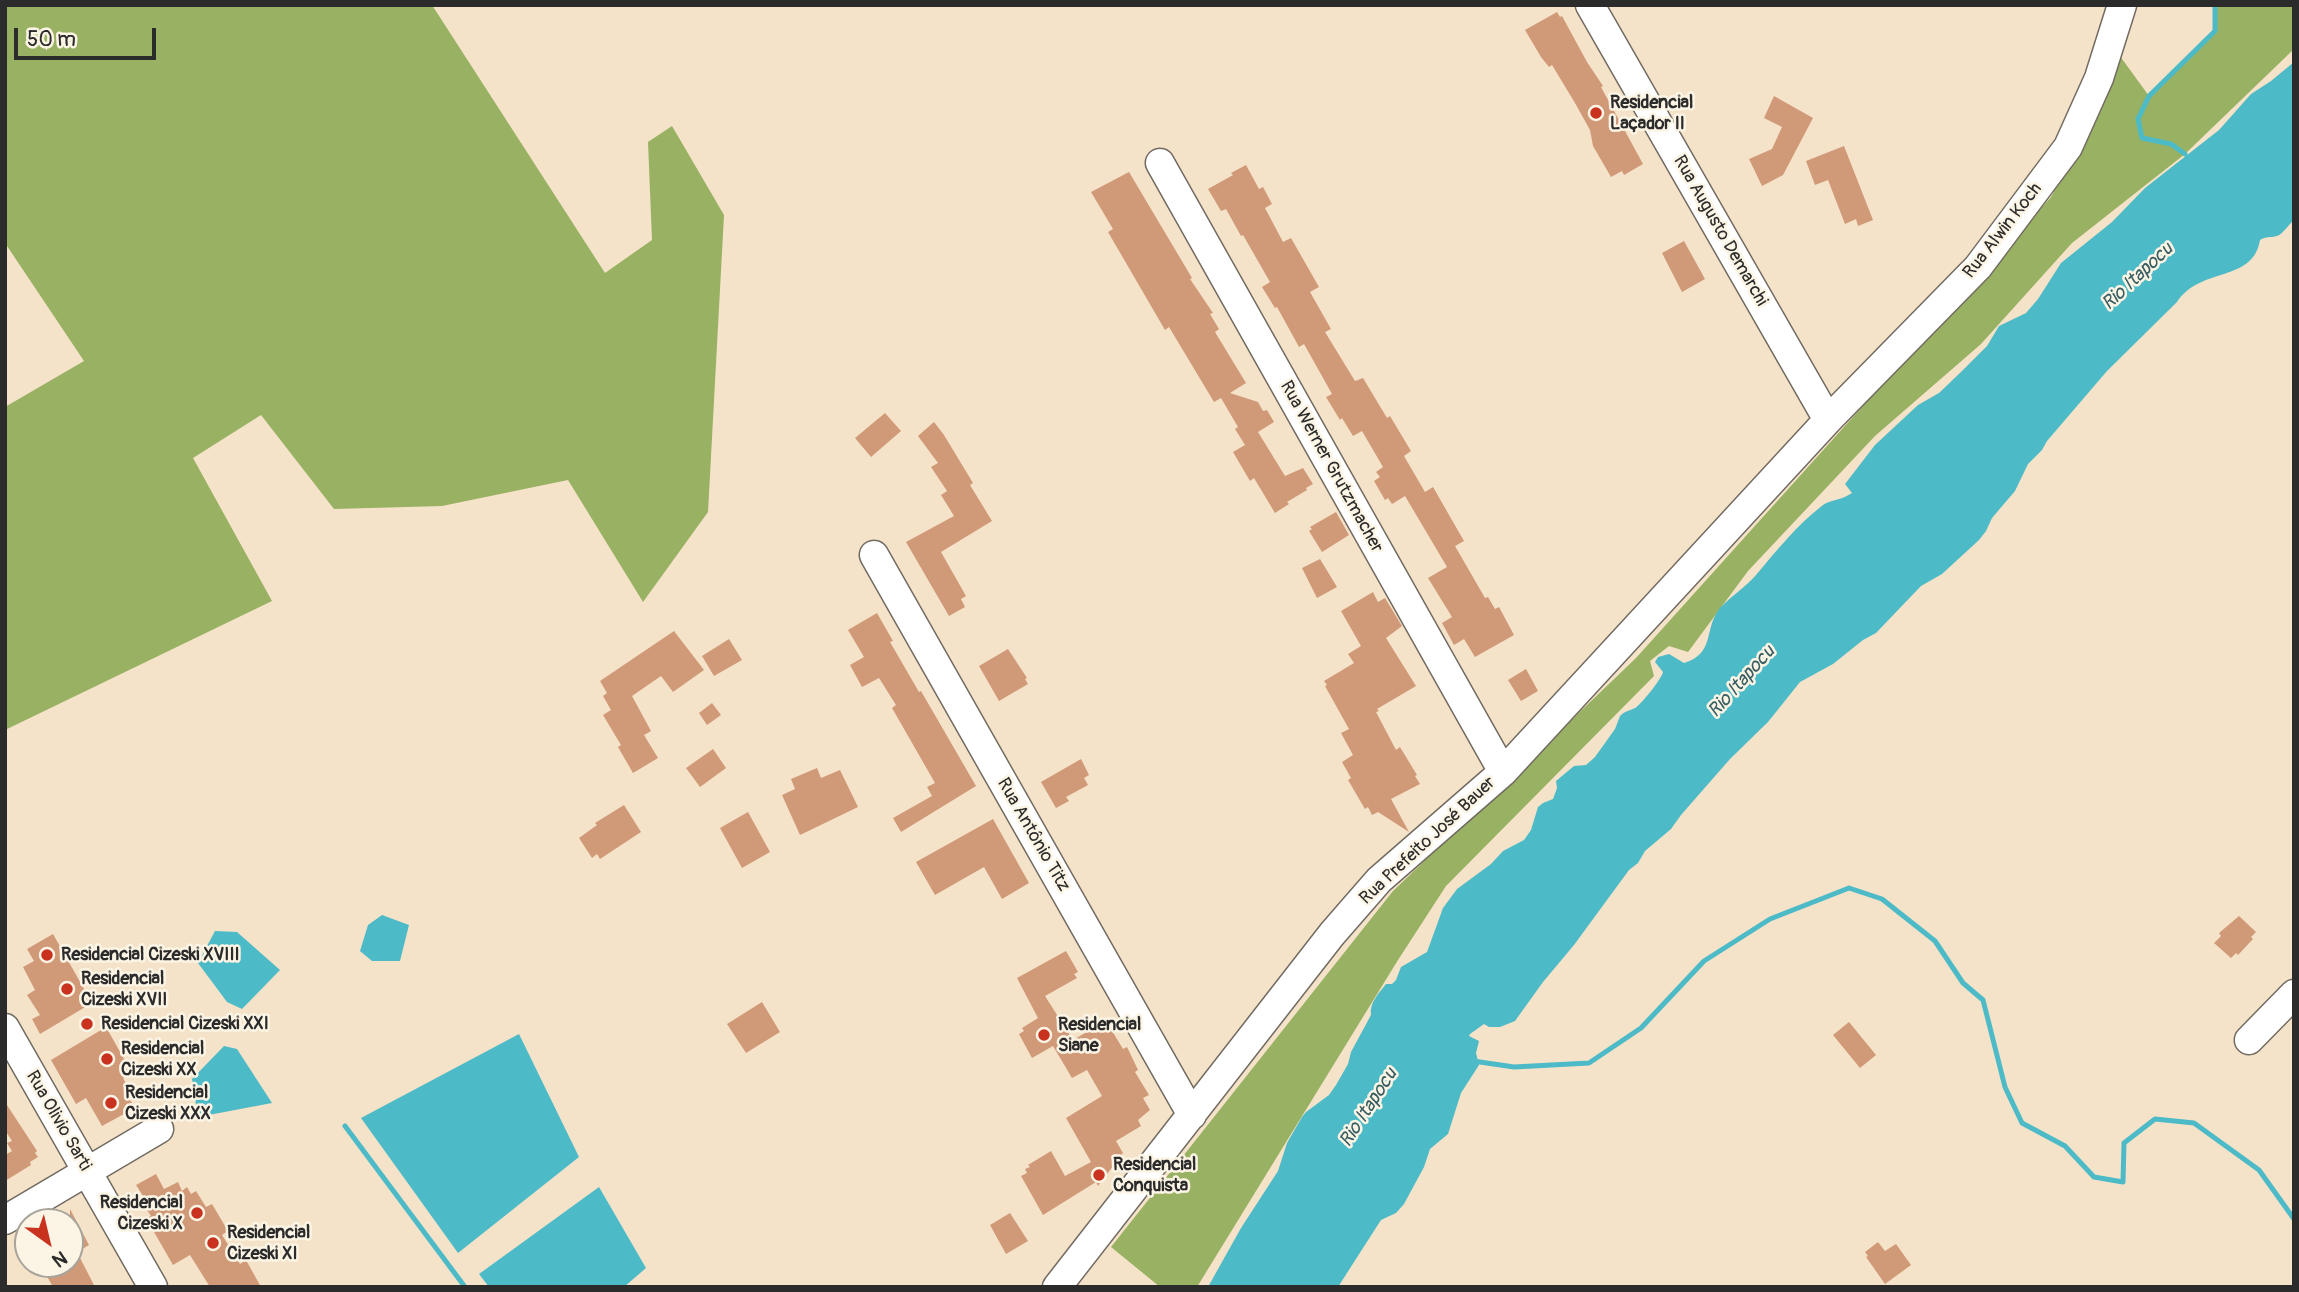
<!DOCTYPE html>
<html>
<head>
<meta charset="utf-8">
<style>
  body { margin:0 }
  #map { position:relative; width:2299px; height:1292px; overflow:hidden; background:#f5e3c9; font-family:Pangolin,sans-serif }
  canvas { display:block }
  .frame { position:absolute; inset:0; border:7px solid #2b2b2b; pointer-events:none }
  .north { position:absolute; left:14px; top:1208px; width:70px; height:70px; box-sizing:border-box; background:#fcf5e5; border:2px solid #a8a49b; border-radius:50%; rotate:146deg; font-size:19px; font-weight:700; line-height:28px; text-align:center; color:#2b2b2b }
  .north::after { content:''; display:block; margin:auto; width:24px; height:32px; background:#c8321e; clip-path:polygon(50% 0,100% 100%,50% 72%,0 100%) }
  .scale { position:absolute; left:14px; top:28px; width:142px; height:32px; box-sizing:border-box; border:4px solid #2b2b2b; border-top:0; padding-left:9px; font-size:21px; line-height:24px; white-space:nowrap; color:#2b2b2b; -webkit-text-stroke:5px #fcf5e5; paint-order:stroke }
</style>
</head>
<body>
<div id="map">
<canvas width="2299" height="1292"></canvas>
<div class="frame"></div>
<div class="north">N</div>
<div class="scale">50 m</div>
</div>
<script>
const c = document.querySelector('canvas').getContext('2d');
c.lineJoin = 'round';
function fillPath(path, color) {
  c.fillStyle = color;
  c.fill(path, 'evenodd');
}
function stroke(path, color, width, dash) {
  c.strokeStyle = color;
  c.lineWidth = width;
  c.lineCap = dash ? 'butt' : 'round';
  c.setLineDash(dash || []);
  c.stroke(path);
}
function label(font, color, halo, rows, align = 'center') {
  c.font = font + ' Pangolin,sans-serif';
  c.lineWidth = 5;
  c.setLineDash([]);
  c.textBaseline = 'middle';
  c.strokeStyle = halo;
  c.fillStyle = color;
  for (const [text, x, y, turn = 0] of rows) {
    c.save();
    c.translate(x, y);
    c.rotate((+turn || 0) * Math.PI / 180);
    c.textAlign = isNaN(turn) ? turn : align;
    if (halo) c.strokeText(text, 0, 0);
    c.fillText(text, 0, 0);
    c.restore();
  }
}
const forest = new Path2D(`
  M5,5H432L605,273L652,240L648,142L672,126L724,215L708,512L643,602L568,480L442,506L334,509L261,415L193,458L272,601L5,730V407L84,361L5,243Z
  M2215,5H2294V49L2185,154L2072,243L1981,344L1875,436L1748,571L1688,652L1669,646L1650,661L1654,676L1446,886L1398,960L1197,1287H1160L1111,1247L1393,891L1636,658L2051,197L2098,110L2117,52L2149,96L2215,31Z`);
const water = new Path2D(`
  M2294,62V220C2289,224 2283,234 2277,236C2270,238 2266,236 2260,240C2253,283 2201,266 2177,302L2107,371L2047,441L2042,450L2028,464L2015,491L1992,518L1986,531L1979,540L1942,574L1921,586L1876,633L1863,640L1833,664L1800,682L1768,722L1730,759L1681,815L1671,829L1645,851L1638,863L1629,870L1574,945L1543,982L1515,1021L1500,1027H1489L1484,1024L1470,1034L1469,1036L1479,1041L1476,1053L1479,1065L1461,1093L1448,1134L1430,1149L1424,1167L1404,1204L1396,1213L1381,1220L1338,1287H1208L1241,1228L1278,1171L1287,1143L1302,1117L1306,1112L1329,1095L1336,1085L1348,1064L1351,1052L1371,1015C1369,1003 1379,993 1386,984H1392L1396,980L1401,967L1427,952L1443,908L1457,889L1491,864L1503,851L1524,840L1531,830L1538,807L1543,803L1553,799L1557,788L1556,781L1574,766L1586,765L1595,757L1615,729L1620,716C1625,711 1629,711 1635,708C1641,705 1662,678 1663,672L1655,662L1658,657L1669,654L1684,663C1716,653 1703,629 1720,608C1731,596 1746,587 1756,575C1777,550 1797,525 1823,505C1832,499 1840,501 1852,493L1845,484L1875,445L1918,405L1939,393L1962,371L1987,346L1999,326L2026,313L2038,299L2061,263L2112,222L2145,188L2219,130L2251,94L2271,81Z
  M382,915L409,925L400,961H372L360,951L368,925Z
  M215,931L237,932L280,970L242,1009L227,1002L198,963Z
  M519,1034L579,1157L458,1253L361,1118Z
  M224,1046L237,1049L272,1103L198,1117L192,1079Z
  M599,1187L646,1268L624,1287H489L479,1274Z`);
const stream = new Path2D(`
  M2185,154L2171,144L2142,138L2138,119L2149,96L2215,31V5
  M1473,1061L1514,1067L1589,1063L1641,1028L1704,961L1770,919L1849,888L1882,899L1935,941L1963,983L1983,1000L2005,1087L2022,1123L2065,1146L2094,1177L2123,1182L2124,1143L2155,1119L2194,1123L2259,1170L2294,1219
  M345,1126L465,1287`);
const building = new Path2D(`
  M1557,12L1560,17L1562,16L1587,62L1603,86L1601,87L1643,164L1624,175L1622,171L1611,177L1593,146L1590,130L1575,103L1552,65L1549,67L1541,57L1525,30Z
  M1774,96L1813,118L1783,175L1762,186L1749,159L1772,149L1782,127L1764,118Z
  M1844,146L1873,220L1858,226L1856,219L1845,224L1828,180L1815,185L1806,161Z
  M1246,165L1259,189L1263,187L1272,204L1265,208L1283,242L1291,238L1319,287L1310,292L1331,329L1325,332L1355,381L1363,378L1387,418L1390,416L1411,451L1404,456L1425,492L1433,487L1464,541L1455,546L1485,598L1488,597L1495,609L1499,607L1514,635L1475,657L1464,639L1454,645L1442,623L1452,617L1428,578L1447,567L1405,496L1392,504L1388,498L1385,500L1374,481L1380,477L1376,472L1383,467L1362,431L1353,436L1342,418L1340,420L1326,397L1332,394L1304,344L1299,347L1277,307L1275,308L1262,287L1270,282L1243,235L1241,236L1226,209L1221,211L1208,189L1233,175L1231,173Z
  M1129,172L1192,278L1190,279L1213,313L1210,314L1219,329L1215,332L1246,383L1230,393L1258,402L1263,411L1267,410L1274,422L1258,432L1285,476L1303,468L1313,484L1306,488L1307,490L1287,502L1289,504L1275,513L1254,478L1250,481L1233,452L1245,445L1235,429L1238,427L1221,398L1214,402L1169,327L1165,330L1108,232L1113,229L1091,192Z
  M1684,241L1705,279L1682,292L1662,253Z
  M885,413L901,431L871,457L855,438Z
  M934,422L944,435L973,483L970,485L992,521L941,552L966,596L961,599L965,607L949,616L906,542L954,516L941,495L947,491L931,467L938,463L918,436Z
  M1336,512L1349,535L1322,552L1309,531L1312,529L1310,527Z
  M1320,559L1337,587L1317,598L1302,568Z
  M1373,592L1378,602L1385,598L1402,626L1386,638L1416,686L1377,709L1379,711L1376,712L1396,750L1400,747L1417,775L1415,776L1420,784L1391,799L1409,832L1378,812L1372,815L1368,807L1365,809L1348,780L1351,778L1342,762L1353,755L1341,733L1349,729L1325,686L1327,685L1324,681L1354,663L1348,654L1361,646L1341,611Z
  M877,613L893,641L890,642L919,692L921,691L976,786L901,832L893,818L932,796L927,787L935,783L892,708L896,705L879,678L862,687L850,665L864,657L848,630Z
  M674,631L704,670L673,692L661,676L632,696L651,731L644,735L658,758L633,773L618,747L621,745L603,715L611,710L603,696L607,693L600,681Z
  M729,639L742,660L714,676L702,656Z
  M1008,649L1027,678L1025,679L1028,684L999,701L979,666Z
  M1526,669L1538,691L1521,701L1508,680Z
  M712,703L721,715L707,725L699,713Z
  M713,749L726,768L700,787L686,768Z
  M1081,759L1089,775L1084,778L1088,785L1066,797L1069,801L1056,808L1041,782Z
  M817,768L821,778L840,770L858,807L800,835L782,795L795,789L791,779Z
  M624,805L641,832L600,859L597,854L592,858L579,838L597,825L595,823Z
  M748,812L770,852L742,868L720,828Z
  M993,819L1029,883L1002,899L984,867L935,895L916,862Z
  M2239,916L2256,932L2251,937L2253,939L2238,955L2236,953L2231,958L2214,943L2221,936L2219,933Z
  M53,934L92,1003L40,1034L32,1019L40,1015L27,995L35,990L23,967L34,961L27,949Z
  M1066,951L1078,972L1074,974L1077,978L1045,996L1073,1040L1106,1021L1123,1049L1127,1047L1138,1070L1135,1072L1149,1095L1143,1098L1150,1110L1138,1120L1141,1126L1116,1141L1123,1153L1098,1186L1096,1182L1043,1215L1021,1176L1027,1173L1025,1169L1030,1167L1028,1165L1051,1151L1065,1176L1091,1162L1066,1118L1102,1096L1087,1070L1072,1078L1053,1046L1032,1058L1019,1034L1024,1031L1022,1028L1038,1018L1017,978Z
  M762,1002L780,1032L746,1053L727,1024Z
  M1849,1022L1876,1055L1860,1068L1833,1035Z
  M106,1027L132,1073L123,1078L131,1093L127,1095L135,1108L102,1126L86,1098L76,1104L51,1060Z
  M5,1102L37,1151L35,1153L38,1157L30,1162L31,1165L5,1181V1155L12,1151L7,1143L12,1141L5,1130Z
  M156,1174L164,1189L178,1182L182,1191L187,1187L191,1194L196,1191L206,1207L212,1204L228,1231L222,1235L240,1264L246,1260L261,1287H210L190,1255L173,1265L146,1218L151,1216L141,1201L145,1199L136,1185Z
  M70,1209L89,1245L77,1252L95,1287H53L40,1264H70Z
  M1010,1213L1028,1241L1006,1254L990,1225Z
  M1878,1242L1885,1251L1896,1244L1911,1265L1885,1284L1866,1257L1868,1256L1865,1252Z`);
const minor = new Path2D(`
  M1590,5L1828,420
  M1160,163L1503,772
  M874,555L1192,1115
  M5,1028L153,1287
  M2249,1040L2294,994
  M5,1220L159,1129
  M1057,1287L1332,934L1379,880L1503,772L1828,420L1978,267L2068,147L2099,78L2122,5`);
const markers = [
  [1596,113,7,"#c8321e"],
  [47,955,7,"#c8321e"],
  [67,989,7,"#c8321e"],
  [87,1024,7,"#c8321e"],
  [1044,1035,7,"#c8321e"],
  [107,1059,7,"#c8321e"],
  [111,1103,7,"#c8321e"],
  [1099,1175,7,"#c8321e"],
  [197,1213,7,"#c8321e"],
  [213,1243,7,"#c8321e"]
];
const poiNames = [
  ["Residencial",1610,103],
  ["Laçador II",1610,124],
  ["Residencial Cizeski XVIII",61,955],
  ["Residencial",81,979],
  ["Cizeski XVII",81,1000],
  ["Residencial Cizeski XXI",101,1024],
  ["Residencial",1058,1025],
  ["Siane",1058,1046],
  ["Residencial",121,1049],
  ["Cizeski XX",121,1070],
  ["Residencial",125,1093],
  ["Cizeski XXX",125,1114],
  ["Residencial",1113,1165],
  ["Conquista",1113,1186],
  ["Residencial",183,1203,"right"],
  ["Cizeski X",183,1224,"right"],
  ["Residencial",227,1233],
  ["Cizeski XI",227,1254]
];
const streetNames = [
  ["Rua Augusto Demarchi",1720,231,60],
  ["Rua Alwin Koch",2003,231,-52],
  ["Rua Werner Grutzmacher",1331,467,61],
  ["Rua Antônio Titz",1033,835,60],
  ["Rua Prefeito José Bauer",1428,841,-43],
  ["Rua Olivio Sarti",58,1121,60]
];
const waterNames = [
  ["Rio Itapocu",2138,277,-43],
  ["Rio Itapocu",1742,682,-48],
  ["Rio Itapocu",1369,1108,-57]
];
fillPath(forest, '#98b162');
fillPath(water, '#4dbac7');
stroke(stream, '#4dbac7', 5);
fillPath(building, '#d09978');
stroke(minor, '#726b62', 31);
stroke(minor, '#fff', 28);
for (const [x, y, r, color] of markers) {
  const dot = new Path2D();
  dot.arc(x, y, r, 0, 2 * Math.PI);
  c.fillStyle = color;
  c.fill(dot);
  stroke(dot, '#fcf5e5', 2.5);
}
label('bold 18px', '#2b2b2b', '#fcf5e5', poiNames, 'left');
label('18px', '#2b2b2b', '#fcf5e5', streetNames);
label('italic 19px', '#375d62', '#fcf5e5', waterNames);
</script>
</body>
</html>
